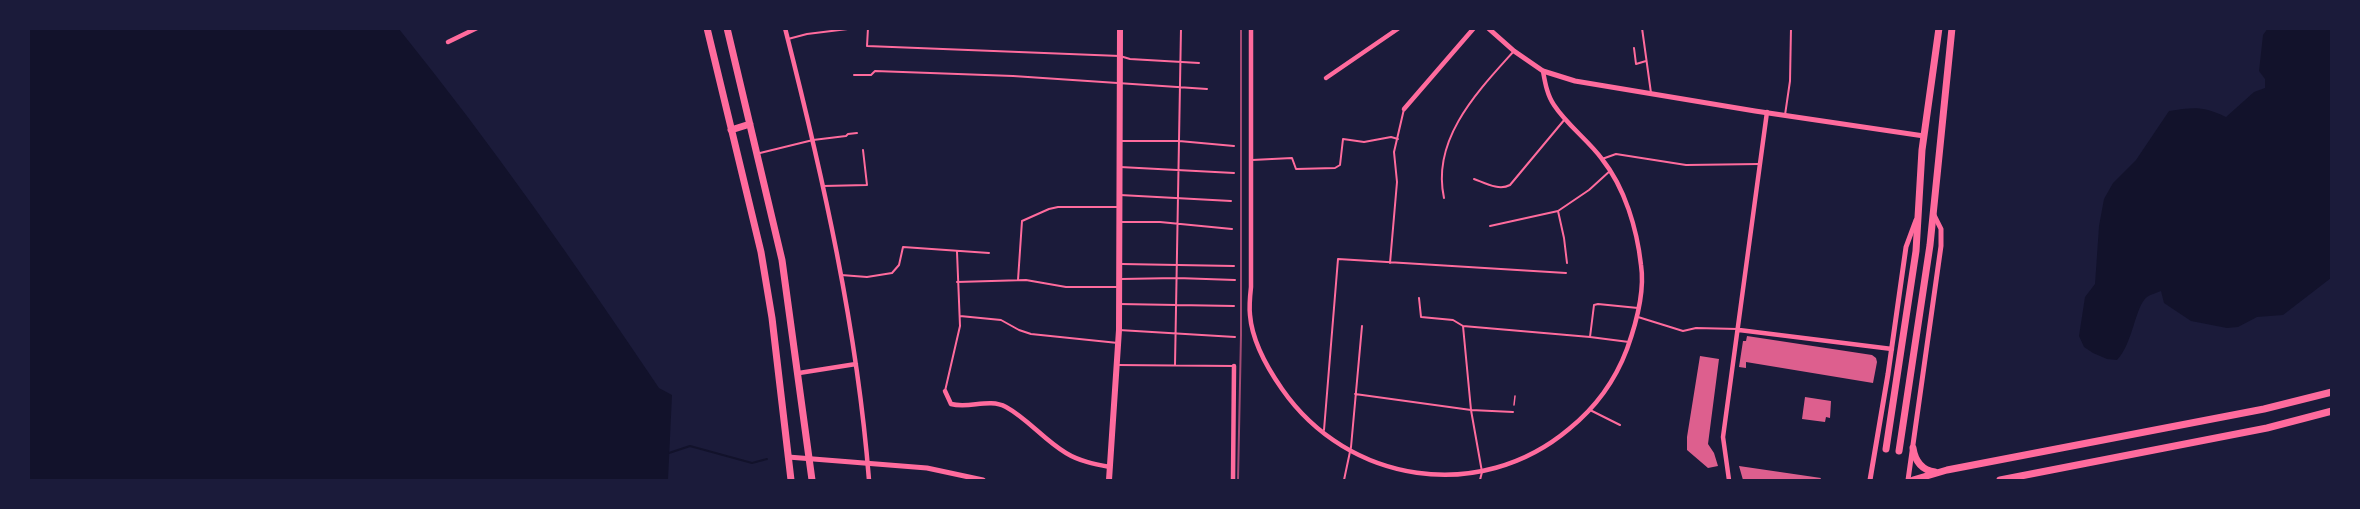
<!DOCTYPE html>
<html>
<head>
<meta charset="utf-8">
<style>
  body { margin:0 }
  #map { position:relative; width:2360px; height:509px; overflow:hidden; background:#1b1b3a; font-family:"Roboto Condensed",sans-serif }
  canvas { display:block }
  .frame { position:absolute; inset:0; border:30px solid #1b1b3a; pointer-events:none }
</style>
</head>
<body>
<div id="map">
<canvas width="2360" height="509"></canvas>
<div class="frame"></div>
</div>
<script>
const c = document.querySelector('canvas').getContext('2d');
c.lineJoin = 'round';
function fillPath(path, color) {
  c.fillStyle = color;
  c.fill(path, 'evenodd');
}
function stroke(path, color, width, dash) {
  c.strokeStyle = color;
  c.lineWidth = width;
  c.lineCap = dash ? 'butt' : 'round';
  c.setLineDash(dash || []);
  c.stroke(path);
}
const water = new Path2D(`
  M2268,28L2331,29V278L2283,315L2257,317L2238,327L2227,328L2191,321L2164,303L2161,291C2157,293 2151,294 2147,297C2135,306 2133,344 2117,360L2107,359L2093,353L2084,347L2079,336L2085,297L2095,284L2099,226L2104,199L2113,183L2136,160L2169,111C2193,107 2204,106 2226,117L2254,92L2265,88V79L2259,71L2263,35Z
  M28,29H399C492,144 576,265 659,388L672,395L668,480H29Z`);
const stream = new Path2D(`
  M669,453L690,446L752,463L767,459`);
const building = new Path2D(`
  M1747,336L1872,355L1876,358L1877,362L1873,383L1746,362V368L1739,367L1743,341H1746Z
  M1700,356L1719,359L1708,444L1714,453L1718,466L1708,468L1687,450V437Z
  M1805,397L1831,401L1830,418L1826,417L1825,422L1802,419Z
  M1739,466L1821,478L1820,480H1743Z`);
const path = new Path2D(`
  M1514,405L1515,396`);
const service = new Path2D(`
  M868,28L867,46L1120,56L1130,59L1199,63
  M1101,28L1120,29
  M1642,28L1651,93
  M788,39L807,34L856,28
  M1634,48L1636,64L1646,61
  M854,75H871L875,71L1013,76L1207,89
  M1785,115L1790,81L1791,28
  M1121,141H1179L1234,146
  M760,153L813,140L846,136L848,134L857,133
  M1602,159L1616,154L1686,165L1759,164
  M1252,160L1292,158L1296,169L1335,168L1340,165L1343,139L1364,142L1391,137L1398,139
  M1120,167L1234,173
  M1474,179C1485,183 1499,191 1510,185L1565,119
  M823,186L867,185L863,150
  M1120,195L1231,201
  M1444,198C1431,139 1478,91 1514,51
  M1558,211L1564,238L1567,263
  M1122,222H1160L1232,229
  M1490,226L1558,211L1589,190L1611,170
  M1390,263L1397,182L1394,152L1404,109
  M1122,264L1234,266
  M841,275L867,277L892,273L899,265L903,247L989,253
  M1121,279L1177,278L1235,280
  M1018,280L1022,221L1049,209L1058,207H1117
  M957,282L1026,280L1066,287H1118
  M1419,298L1421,317L1453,320L1463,326L1590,337L1594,305L1598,304L1638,308
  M1119,304L1234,306
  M960,316L1001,320L1019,330L1031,334L1118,343
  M1638,317L1683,331L1696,328L1738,329
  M1463,326L1471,410L1482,472L1480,480
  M1119,330L1235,337
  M1590,337L1629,342
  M1117,365L1234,366
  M1175,365L1181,28
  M945,391L960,326L957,252
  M1355,394L1471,410L1513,412
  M1590,410L1620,425
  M1324,430L1338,259L1566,273
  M1344,480L1351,447L1362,326`);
const minor = new Path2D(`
  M785,28C823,177 857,328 869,480
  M1251,28V287C1250,296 1249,306 1250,315C1252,340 1268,369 1282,389C1348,484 1480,504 1569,429C1595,408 1615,381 1627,349C1636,324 1645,291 1641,265C1637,229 1625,188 1602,159C1588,140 1567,125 1554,105C1547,95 1545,82 1543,71
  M448,42L477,28
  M1326,78L1399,28
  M1404,109L1474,28
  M1739,330L1892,349
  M799,373L856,364
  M945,391L951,404C969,409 989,398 1006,407C1028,419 1044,440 1066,453C1079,461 1094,464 1110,467
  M1233,480L1234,366
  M1729,480L1723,437L1767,112`);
const tertiary = new Path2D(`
  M1488,28L1514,51L1543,71L1575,81L1755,111L1924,136
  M788,457L927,468L983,480
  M1870,480L1888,374L1906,247L1916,220
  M1908,480L1941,246V229L1934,215`);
const secondary = new Path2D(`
  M1109,480L1119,330L1120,28`);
const primary = new Path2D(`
  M707,28L761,252L772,318L791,480
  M727,28L782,260L812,480
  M731,130L750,124
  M1913,448C1915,461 1921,470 1935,472
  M1886,449L1916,251L1922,150L1939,28
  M1899,451L1930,245L1952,28
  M1913,480L1947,470L2264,409L2332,392
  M2000,480L2267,428L2332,411`);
const rail = new Path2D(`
  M1238,480L1241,335V28`);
fillPath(water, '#12122b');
stroke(stream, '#12122b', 2);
fillPath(building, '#dd5f8e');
stroke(path, '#ff6b9d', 1.5);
stroke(service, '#ff6b9d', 2);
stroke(minor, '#ff6b9d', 4.5);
stroke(tertiary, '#ff6b9d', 5);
stroke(secondary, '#ff6b9d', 6);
stroke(primary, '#ff6b9d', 7);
stroke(rail, '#a44b75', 2);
</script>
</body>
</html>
